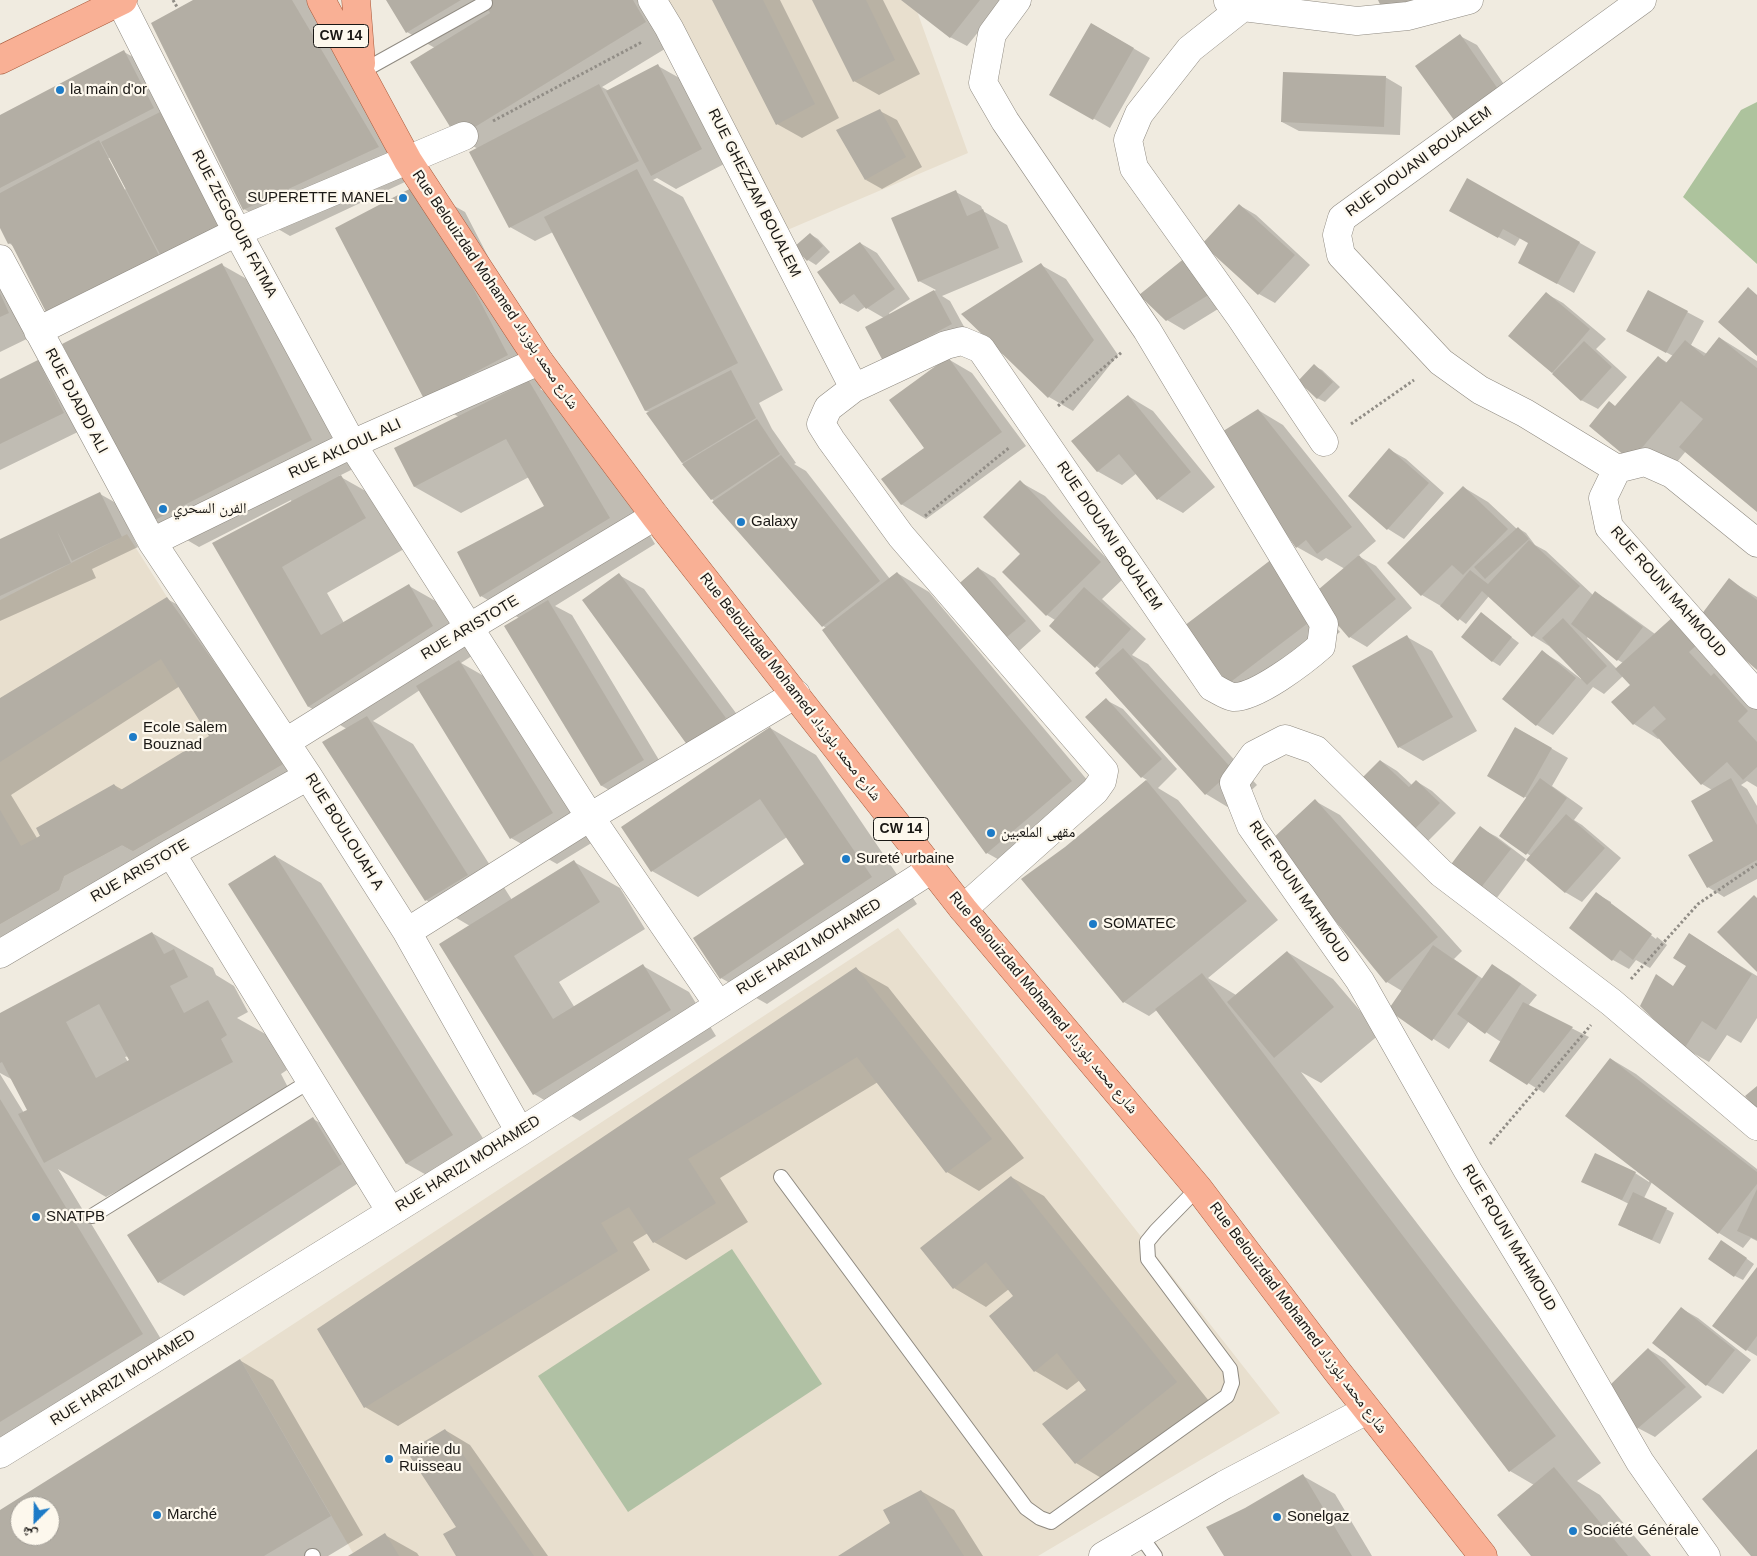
<!DOCTYPE html>
<html>
<head>
<meta charset="utf-8">
<style>
  body { margin:0 }
  #map { position:relative; width:1757px; height:1556px; overflow:hidden; background:#f0ebe0; font-family:Helvetica,"Noto Naskh Arabic",sans-serif }
  canvas { display:block }
  .north { position:absolute; left:10px; top:1496px; width:50px; height:50px; box-sizing:border-box; background:#fdf8ed; border:1px solid #a29e97; border-radius:50%; rotate:203deg; font-size:14px; font-weight:700; line-height:20px; text-align:center; color:#1a1815 }
  .north::after { content:''; display:block; margin:auto; width:18px; height:22px; background:#1d7bc7; clip-path:polygon(50% 0,100% 100%,50% 72%,0 100%) }
</style>
</head>
<body>
<div id="map">
<canvas width="1757" height="1556"></canvas>
<div class="north">ش</div>
</div>
<script>
const c = document.querySelector('canvas').getContext('2d');
c.lineJoin = 'round';
function fillPath(path, color) {
  c.fillStyle = color;
  c.fill(path, 'evenodd');
}
function stroke(path, color, width, dash) {
  c.strokeStyle = color;
  c.lineWidth = width;
  c.lineCap = dash ? 'butt' : 'round';
  c.setLineDash(dash || []);
  c.stroke(path);
}
function label(font, color, halo, rows, align = 'center') {
  c.font = font + ' Helvetica,"Noto Naskh Arabic",sans-serif';
  c.lineWidth = 4.5;
  c.setLineDash([]);
  c.textBaseline = 'middle';
  c.strokeStyle = halo;
  c.fillStyle = color;
  for (const [text, x, y, turn = 0] of rows) {
    c.save();
    c.translate(x, y);
    c.rotate((+turn || 0) * Math.PI / 180);
    c.textAlign = isNaN(turn) ? turn : align;
    if (halo) c.strokeText(text, 0, 0);
    c.fillText(text, 0, 0);
    c.restore();
  }
}
const built = new Path2D(`
  M664,0H913L968,153L785,231Z
  M127,534L167,597L249,711L283,764L133,851L122,845L64,876L59,890L0,924V600Z
  M898,928L1280,1413L1038,1556H348L353,1553L240,1359Z`);
const green = new Path2D(`
  M732,1249L822,1384L628,1512L538,1376Z`);
const forest = new Path2D(`
  M1757,102V264L1683,197L1741,110Z`);
const shadow = new Path2D(`
  M195,0H318L424,173L290,236L244,209Z
  M387,0H653L678,41L602,87L609,91L658,66L683,80L726,163L676,189L657,178L653,180L683,197L783,390L759,403L772,429L796,463L794,464L806,471L890,579L897,573L929,592L1104,800L1019,871L987,853L827,628L823,626L712,499L682,462L650,412L646,411L553,232L535,241L510,227L478,149L458,137L435,48L407,32Z
  M714,0H780L839,118L802,138L777,124Z
  M813,0H883L920,74L879,95L854,81Z
  M903,0H1004L967,46L950,37Z
  M1092,24L1150,58L1110,128L1051,94Z
  M1460,36L1477,45L1514,99L1417,66Z
  M124,52L149,66L245,242L64,320L13,246L9,243L0,226V116ZM107,158H110L126,189L124,190Z
  M1385,77L1402,87L1400,135L1299,131L1282,122Z
  M880,111L897,120L922,167L882,189L866,180Z
  M1468,180L1596,252L1574,293L1519,262L1530,243L1520,238L1515,246L1467,220Z
  M419,186L465,212L553,382L540,389L575,409L655,544L555,606L572,615L668,775L627,800L602,786L506,626L519,618L481,596L458,553L546,506L529,477L461,513L415,487L396,448L459,417L425,398Z
  M956,192L981,206L983,211L1007,225L1023,262L942,296L950,301L968,334L901,370L884,318L865,307L858,312L841,303L860,243L877,253L910,299L889,313L890,315L936,290L919,281Z
  M1239,205L1256,215L1310,265L1275,303L1259,294Z
  M810,234L818,239L830,252L816,265L808,260L796,247Z
  M0,247L41,332L0,352Z
  M1186,259L1231,301L1184,330L1167,320Z
  M222,265L268,291L357,467L339,476L387,503L411,545L327,593L344,623L409,586L455,612L478,652L461,663L505,688L598,839L557,864L511,838L420,690L373,721L413,744L512,900L574,862L620,888L645,929L559,982L575,1008L643,966L689,992L716,1036L580,1121L534,1094L470,926L426,900L347,729L309,707L214,544L292,503L291,500L199,547L153,520Z
  M1041,265L1066,279L1118,355L1073,411L1049,397Z
  M1547,294L1563,303L1606,339L1596,349L1627,377L1598,409L1581,400L1552,372Z
  M1687,312L1704,321L1691,345L1707,354L1720,338L1757,361V510L1686,451L1664,478L1631,460L1616,407L1658,357L1668,363L1673,356L1644,340Z
  M948,359L972,373L1026,446L926,519L901,504L926,448Z
  M38,361L63,376L88,427L0,470V380Z
  M1314,366L1322,370L1340,387L1325,402L1317,398Z
  M1128,396L1153,411L1215,487L1183,513L1158,499L1137,473L1122,485L1097,471Z
  M1258,410L1283,425L1376,541L1358,556L1376,566L1412,608L1367,647L1350,637L1319,600L1317,602L1340,632L1253,697L1228,683L1313,596L1345,569L1326,558L1322,561L1297,547Z
  M1390,450L1406,459L1444,493L1404,539L1388,529L1350,496Z
  M1020,482L1045,496L1125,577L1102,599L1146,639L1132,655L1148,664L1257,785L1231,809L1206,794L1097,673L1101,670L1050,626L1055,620L1047,615L1022,554Z
  M1463,487L1488,502L1517,529L1518,528L1526,533L1535,545L1546,551L1593,595L1595,593L1611,602L1655,634L1674,617L1723,658L1713,667L1728,682L1739,689L1757,709V787L1747,781L1741,785L1747,789L1757,806V879L1724,897L1708,887L1715,842L1712,790L1702,784L1660,738L1658,739L1634,724L1613,702L1632,685L1623,676L1604,694L1593,687L1553,735L1537,725L1543,652L1559,662L1581,679L1582,678L1549,646L1533,636L1489,596L1466,624L1446,609L1422,595L1389,563ZM1588,637L1618,660L1623,663L1617,669L1587,638Z
  M100,494L116,503L138,547L92,569L96,578L0,621V540Z
  M978,568L995,578L1041,631L1019,651L1002,641Z
  M619,575L644,589L750,732L714,759L689,745Z
  M1729,580L1757,597V668Z
  M167,599L200,617L315,782L0,961V699ZM180,686L210,737L123,790L114,785L37,838L11,795Z
  M1481,614L1519,643L1500,666L1492,661Z
  M1407,637L1432,651L1477,731L1423,761L1399,747Z
  M1106,700L1123,709L1177,769L1158,788L1178,800L1278,920L1208,978L1236,995L1287,952L1333,979L1380,1034L1321,1083L1301,1072L1601,1463L1577,1481L1600,1495L1651,1556H1533L1534,1485L1510,1471L1157,1010L1149,1016L1124,1002L1067,847L1147,780L1142,777L1087,717Z
  M770,728L816,755L917,904L767,1004L721,978L805,864L787,837L698,897L652,871Z
  M1516,728L1568,758L1552,786L1583,808L1574,820L1582,825L1621,858L1582,902L1565,892L1531,856L1501,836L1527,798L1489,776Z
  M1381,761L1397,771L1412,785L1416,781L1432,791L1456,813L1425,844L1409,835Z
  M1315,801L1340,815L1462,951L1454,959L1483,979L1493,966L1509,975L1537,995L1528,1006L1589,1037L1544,1093L1528,1083L1501,1042L1469,1021L1449,1049L1389,1010L1402,991L1387,982Z
  M1480,828L1497,837L1526,859L1493,903L1477,893Z
  M275,856L321,883L498,1162L453,1190L407,1164L230,884Z
  M1597,894L1611,902V905L1656,939L1657,937L1667,945L1650,968L1636,960L1629,969L1613,960Z
  M152,933L213,968L216,975L234,986L248,1012L237,1018L269,1036L287,1070L281,1074L293,1097L106,1197L58,1169L167,1349L0,1451V1074L24,1113L29,1111L13,1080L0,1073V1014ZM129,1056L131,1060L128,1062L125,1057Z
  M1690,935L1757,976V1018L1741,1043L1727,1035L1709,1062L1684,1048L1656,976L1674,987L1688,966Z
  M856,969L888,987L1024,1158L979,1191L947,1172L878,1082L720,1178L748,1222L686,1260L654,1242L648,1233L633,1242L650,1270L398,1426L365,1407L319,1330Z
  M1611,1059L1636,1074L1757,1169V1241L1751,1238L1743,1248L1719,1233L1652,1182L1644,1198L1674,1213L1660,1244L1627,1229L1629,1204L1583,1181L1635,1173L1649,1182L1650,1180Z
  M313,1119L338,1133L366,1178L184,1296L159,1282Z
  M1011,1177L1044,1196L1209,1401L1108,1482L1076,1463L1088,1390L1080,1380L1067,1390L1035,1371L1015,1296L1009,1289L986,1307L954,1288Z
  M1729,1246L1754,1264L1743,1280L1735,1276Z
  M1757,1269V1356L1747,1350Z
  M1682,1309L1698,1318L1751,1360L1723,1394L1707,1385Z
  M1648,1349L1665,1359L1702,1397L1655,1437L1638,1428Z
  M241,1361L273,1380L363,1535L328,1556H0V1511ZM20,1506H50V1536H20Z
  M445,1430L470,1445L548,1556H457L458,1527Z
  M1303,1476L1335,1494L1372,1556H1226L1246,1509Z
  M921,1491L954,1510L983,1556H841L892,1524Z
  M385,1535L417,1553L419,1556H351Z`);
const building = new Path2D(`
  M193,0H292L379,147L243,210L151,23Z
  M386,0H461L406,33Z
  M482,0H633L646,22L457,138L410,62L490,13Z
  M712,0H763L815,104L776,125Z
  M812,0H866L895,60L853,82Z
  M901,0H980L950,38Z
  M1378,0H1415L1384,13Z
  M1091,23L1134,48L1093,120L1049,95Z
  M1460,34L1498,89L1454,120L1415,66Z
  M124,50L154,108L0,188V115Z
  M658,64L702,149L651,176L606,91Z
  M1283,72L1386,76L1384,127L1281,122Z
  M599,84L639,161L509,228L469,152Z
  M880,109L906,157L865,180L836,130Z
  M160,112L221,227L162,258L101,142Z
  M99,140L160,257L90,293L88,290L46,312L11,243L8,244L0,228V193Z
  M637,169L738,363L645,411L544,217Z
  M1467,178L1580,242L1557,284L1518,263L1528,243L1503,229L1498,238L1449,211Z
  M419,184L508,355L424,399L335,228Z
  M956,190L967,216L983,209L999,248L918,282L891,218Z
  M1239,204L1295,255L1258,295L1202,244Z
  M810,233L823,246L807,261L794,247Z
  M860,242L895,289L866,309L854,294L840,304L817,272Z
  M1186,257L1215,291L1166,321L1139,295Z
  M222,263L312,440L153,521L62,344Z
  M1041,263L1094,340L1048,398L961,314Z
  M1748,287L1757,295V356L1718,322Z
  M934,290L952,324L883,361L865,327Z
  M1648,290L1688,311L1666,353L1626,331Z
  M1546,292L1590,329L1552,373L1508,336Z
  M0,293L9,313L0,317Z
  M1719,337L1757,368V512L1679,447L1703,419L1681,401L1631,461L1589,426L1609,401L1615,406L1658,356L1666,363L1685,340L1704,356Z
  M1584,341L1612,367L1581,401L1552,374Z
  M948,357L1002,432L901,505L881,479L924,448L889,400Z
  M38,360L64,413L0,444V379Z
  M1314,364L1333,382L1317,399L1298,381Z
  M731,370L756,418L682,463L646,413Z
  M529,381L610,518L480,597L457,552L544,506L506,439L414,487L394,448Z
  M1128,395L1191,472L1157,500L1119,454L1097,472L1071,441Z
  M1258,409L1352,527L1317,554L1306,540L1296,548L1217,435Z
  M757,419L780,454L711,500L682,464Z
  M1389,448L1429,483L1387,530L1348,496Z
  M781,455L880,581L822,627L712,502Z
  M341,475L366,518L282,567L321,635L409,584L433,626L308,707L212,543Z
  M1020,480L1101,562L1046,616L1002,572L1020,554L983,517Z
  M1463,486L1508,529L1463,575L1452,565L1421,596L1387,563Z
  M100,492L122,537L72,561L57,531L71,563L0,596V539Z
  M1518,527L1529,539L1485,579L1474,567Z
  M1529,540L1580,586L1532,637L1482,591L1458,621L1440,606L1470,570L1488,584Z
  M1359,555L1396,599L1349,638L1312,595Z
  M1272,559L1316,617L1228,684L1184,626Z
  M978,567L1026,621L1001,642L954,588Z
  M897,572L1072,781L986,854L822,630Z
  M619,573L726,718L688,746L582,600Z
  M1729,578L1757,600V670L1698,619Z
  M1084,587L1131,629L1095,668L1049,626Z
  M1595,591L1643,627L1617,661L1571,624Z
  M167,597L249,711L283,764L133,851L122,845L64,876L59,890L0,924V810L21,846L40,836L36,828L114,784L119,791L209,736L161,659L0,762V698Z
  M548,600L644,760L601,786L504,626Z
  M1481,612L1512,637L1492,662L1461,637Z
  M1674,616L1699,643L1689,652L1711,676L1714,673L1748,711L1738,721L1757,742V767L1743,780L1727,762L1701,785L1652,731L1666,719L1654,706L1633,725L1611,702L1630,685L1615,669Z
  M1563,618L1607,666L1587,685L1542,638Z
  M1407,635L1453,717L1398,748L1352,666Z
  M1123,648L1233,770L1205,795L1095,673Z
  M1542,650L1576,678L1536,726L1502,699Z
  M459,660L553,813L510,839L416,686Z
  M1106,698L1162,759L1141,778L1085,717Z
  M367,716L468,875L425,901L322,742Z
  M770,727L872,877L720,979L693,938L804,864L760,799L651,872L621,827Z
  M1515,727L1552,748L1524,798L1487,776Z
  M1380,760L1409,787L1416,780L1440,803L1408,836L1355,785Z
  M1540,778L1567,798L1526,855L1499,836Z
  M1731,778L1757,825V860L1707,888L1688,855L1713,841L1691,801Z
  M1146,780L1247,901L1123,1003L1021,879L1065,847Z
  M1315,799L1438,937L1386,983L1270,841Z
  M1566,814L1605,848L1565,893L1526,860Z
  M1480,826L1511,849L1476,894L1446,871Z
  M275,855L453,1135L406,1164L228,884Z
  M574,860L600,902L514,956L553,1019L643,964L671,1010L533,1095L439,944Z
  M1596,892L1652,934L1633,960L1620,950L1612,961L1569,928Z
  M1754,895L1757,898V972L1717,932Z
  M152,932L164,954L174,949L188,977L170,986L184,1013L208,1000L227,1035L221,1039L233,1062L44,1163L18,1114L27,1110L2,1062L0,1063V1013ZM99,1004L129,1060L96,1078L66,1022Z
  M1689,933L1752,974L1716,1030L1702,1021L1684,1049L1640,1006L1656,974L1673,986L1686,966L1673,958Z
  M1433,945L1478,976L1432,1041L1388,1010Z
  M1287,951L1334,1007L1274,1058L1227,1002Z
  M1492,964L1521,984L1485,1034L1457,1014Z
  M856,967L992,1139L946,1173L857,1057L688,1159L716,1203L653,1243L629,1207L601,1223L618,1251L364,1408L317,1329Z
  M1202,973L1556,1436L1509,1472L1155,1009Z
  M1523,1002L1573,1027L1527,1085L1489,1061Z
  M1610,1058L1757,1172V1184L1718,1234L1565,1116Z
  M1757,1086V1110L1745,1096Z
  M0,1099L143,1334L0,1422Z
  M313,1117L342,1164L158,1283L127,1235Z
  M1595,1153L1636,1172L1622,1200L1581,1182Z
  M1011,1176L1177,1382L1075,1464L1042,1424L1086,1390L1057,1353L1034,1372L989,1316L1013,1296L986,1262L953,1289L920,1248Z
  M1757,1189V1240L1737,1231Z
  M1633,1192L1667,1208L1652,1240L1618,1225Z
  M1721,1240L1747,1258L1734,1277L1708,1259Z
  M1757,1267V1336L1746,1351L1712,1326Z
  M1681,1307L1735,1350L1706,1386L1652,1343Z
  M1648,1348L1686,1387L1637,1429L1608,1387Z
  M240,1359L331,1516L264,1556H0V1510ZM20,1506H50V1536H20Z
  M445,1429L534,1556H456L443,1534L456,1527L407,1452Z
  M1757,1449V1556H1751L1702,1499Z
  M1554,1467L1628,1556H1531L1497,1515Z
  M1303,1474L1352,1556H1224L1206,1527L1245,1508Z
  M921,1490L964,1556H838L890,1523L883,1510Z
  M385,1533L399,1556H348L353,1553Z`);
const path = new Path2D(`
  M173,0L177,7
  M493,121L642,42
  M1058,406L1122,352
  M1351,424L1414,380
  M925,516L1010,447
  M1631,979L1698,904L1757,864
  M1490,1144L1591,1025`);
const lane = new Path2D(`
  M361,72L485,3
  M781,1177L1026,1508L1040,1518L1051,1522L1227,1396L1232,1383L1230,1369L1148,1259L1147,1242L1156,1231L1198,1188
  M92,1216L310,1081
  M1140,1535L1155,1556
  M312,1556H313`);
const street = new Path2D(`
  M652,0L669,28L854,388
  M120,1L237,232L352,444L590,817L718,1004
  M1228,1L1243,7L1357,21L1408,16L1469,0
  M1243,7L1190,49L1139,114L1128,140L1134,168L1239,315L1324,442
  M0,259L152,542L308,776L407,932L520,1132
  M38,331L237,232L464,136
  M1617,469L1525,413L1480,390L1441,362L1341,255L1337,235L1342,218L1642,0
  M152,542L352,444L539,361
  M1757,543L1672,474L1645,462L1617,469L1603,498L1609,527L1757,695
  M286,742L470,627L655,516
  M171,853L391,1212
  M963,909L1095,791L1102,781L1104,771L901,536L831,440L821,424L828,408L854,388L946,345L962,341L981,349L1212,687C1218,690 1227,696 1233,697C1256,698 1304,661 1321,646L1324,624L1147,330L1005,121L983,83L992,34L1017,0
  M407,932L590,817L796,694
  M0,954L171,853L308,776
  M0,1454L520,1132L932,869
  M1103,1556L1224,1485L1367,1410
  M1706,1556L1640,1462L1542,1293L1468,1171L1360,981L1251,826L1234,783L1254,755L1285,739L1316,750L1441,873L1611,1002L1757,1126`);
const primary = new Path2D(`
  M321,0L408,161L539,361L655,516L963,909L1198,1188L1336,1370L1483,1556
  M356,0L361,63
  M0,60L123,0`);
const markers = [
  [60,90,5,"#1d7bc7"],
  [403,198,5,"#1d7bc7"],
  [163,509,5,"#1d7bc7"],
  [741,522,5,"#1d7bc7"],
  [133,737,5,"#1d7bc7"],
  [991,833,5,"#1d7bc7"],
  [846,859,5,"#1d7bc7"],
  [1093,924,5,"#1d7bc7"],
  [36,1217,5,"#1d7bc7"],
  [389,1459,5,"#1d7bc7"],
  [157,1515,5,"#1d7bc7"],
  [1277,1517,5,"#1d7bc7"],
  [1573,1531,5,"#1d7bc7"]
];
const shields = [
  [341,36,55],
  [901,829,55]
];
const shieldNames = [
  ["CW 14",341,36],
  ["CW 14",901,829]
];
const poiNames = [
  ["la main d'or",70,90],
  ["SUPERETTE MANEL",393,198,"right"],
  ["الفرن السحري",173,509],
  ["Galaxy",751,522],
  ["Ecole Salem",143,728],
  ["Bouznad",143,745],
  ["مقهى الملعبين",1001,833],
  ["Sureté urbaine",856,859],
  ["SOMATEC",1103,924],
  ["SNATPB",46,1217],
  ["Mairie du",399,1450],
  ["Ruisseau",399,1467],
  ["Marché",167,1515],
  ["Sonelgaz",1287,1517],
  ["Société Générale",1583,1531]
];
const streetNames = [
  ["RUE DIOUANI BOUALEM",1419,162,-36],
  ["RUE GHEZZAM BOUALEM",754,193,63],
  ["RUE ZEGGOUR FATMA",234,224,62],
  ["Rue Belouizdad Mohamed شارع محمد بلوزداد",495,290,56],
  ["RUE DJADID ALI",76,401,62],
  ["RUE AKLOUL ALI",345,449,-25],
  ["RUE DIOUANI BOUALEM",1109,536,56],
  ["RUE ROUNI MAHMOUD",1668,592,49],
  ["RUE ARISTOTE",470,628,-31],
  ["Rue Belouizdad Mohamed شارع محمد بلوزداد",790,687,52],
  ["RUE BOULOUAH A",344,832,58],
  ["RUE ARISTOTE",140,871,-30],
  ["RUE ROUNI MAHMOUD",1299,892,56],
  ["RUE HARIZI MOHAMED",809,947,-32],
  ["Rue Belouizdad Mohamed شارع محمد بلوزداد",1043,1003,50],
  ["RUE HARIZI MOHAMED",468,1164,-32],
  ["RUE ROUNI MAHMOUD",1509,1238,59],
  ["Rue Belouizdad Mohamed شارع محمد بلوزداد",1298,1318,53],
  ["RUE HARIZI MOHAMED",123,1378,-32]
];
fillPath(built, '#e8dfce');
fillPath(green, '#b0c1a4');
fillPath(forest, '#adc39d');
fillPath(shadow, '#0003');
fillPath(building, '#b3aea4');
stroke(lane, '#8f8a81', 16);
stroke(street, '#8f8a81', 29);
stroke(primary, '#a8593a', 29);
stroke(path, '#918d86', 3, [2.5, 2.5]);
stroke(lane, '#fff', 14);
stroke(street, '#fff', 28);
stroke(primary, '#f9b095', 28);
for (const [x, y, r, color] of markers) {
  const dot = new Path2D();
  dot.arc(x, y, r, 0, 2 * Math.PI);
  c.fillStyle = color;
  c.fill(dot);
  stroke(dot, '#fdf8ed', 2);
}
for (const [x, y, w] of shields) {
  const box = new Path2D();
  box.roundRect(x - w / 2, y - 11.5, w, 23, 4);
  c.fillStyle = '#fdf8ed';
  c.fill(box);
  stroke(box, '#1a1815', 1);
}
label('bold 14px', '#1a1815', null, shieldNames);
label('15px', '#1a1815', '#fdf8ed', poiNames, 'left');
label('15px', '#1a1815', '#fdf8ed', streetNames);
</script>
</body>
</html>
